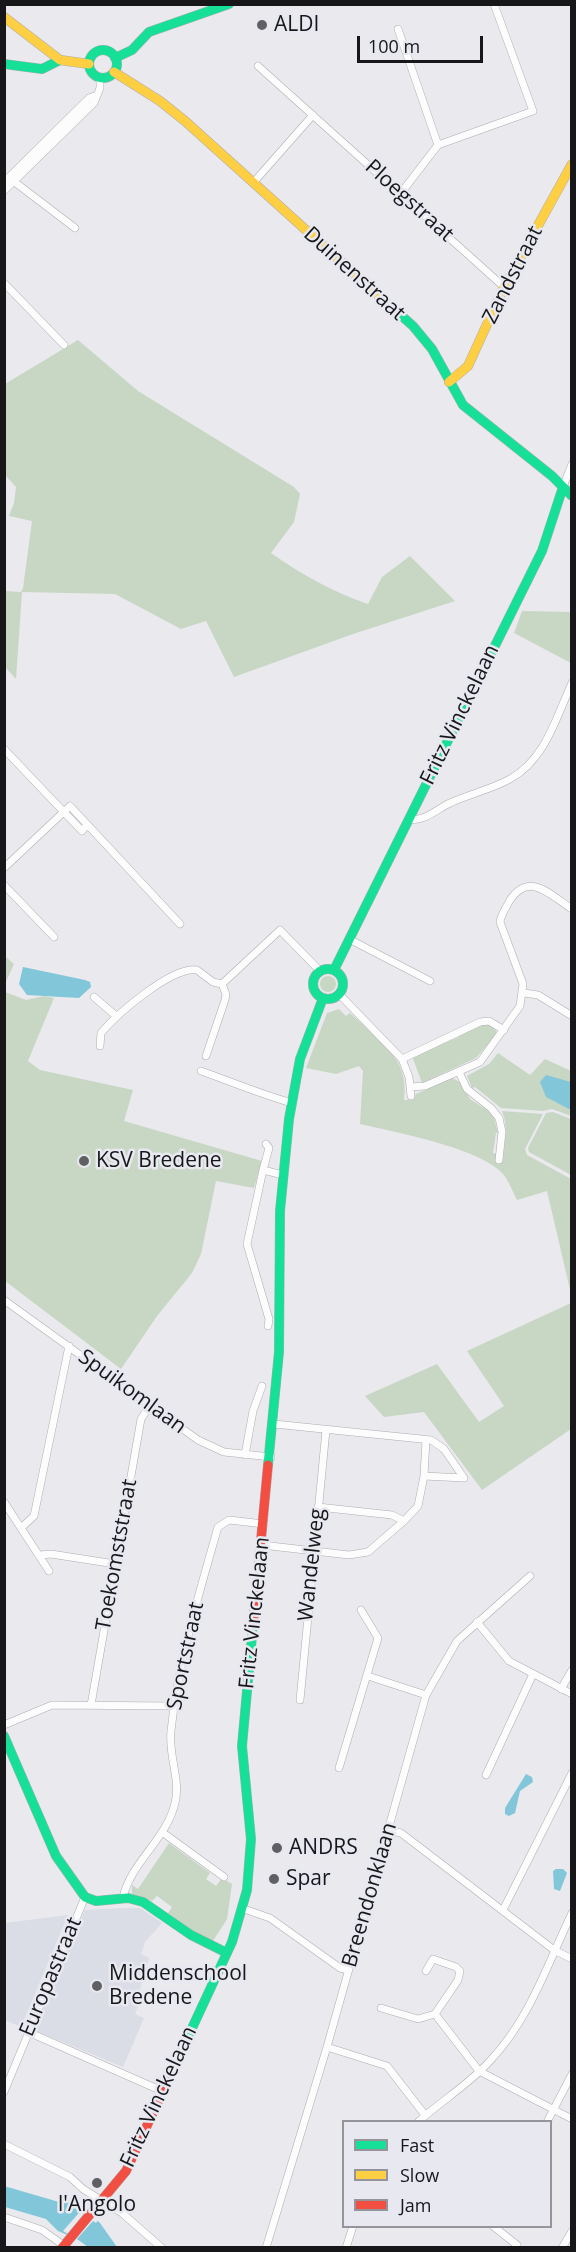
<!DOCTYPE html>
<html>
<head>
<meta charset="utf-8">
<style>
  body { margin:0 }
  #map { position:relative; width:576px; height:2252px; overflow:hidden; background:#e9e9ee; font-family:"Open Sans",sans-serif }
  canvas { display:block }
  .frame { position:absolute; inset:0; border:6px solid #17171a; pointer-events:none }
  .legend { position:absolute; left:342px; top:2120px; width:210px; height:108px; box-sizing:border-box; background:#e7e8f0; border:2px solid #94949a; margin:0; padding:8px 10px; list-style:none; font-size:18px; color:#17171a }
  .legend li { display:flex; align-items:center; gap:12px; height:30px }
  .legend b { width:30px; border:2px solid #94949a }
  .scale { position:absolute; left:357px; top:36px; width:126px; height:27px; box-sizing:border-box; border:3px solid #17171a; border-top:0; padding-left:8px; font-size:18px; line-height:21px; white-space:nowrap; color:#17171a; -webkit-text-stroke:4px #e7e8f0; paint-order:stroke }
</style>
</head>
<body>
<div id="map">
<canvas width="576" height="2252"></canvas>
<div class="frame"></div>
<ul class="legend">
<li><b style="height:8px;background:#16e098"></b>Fast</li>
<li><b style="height:8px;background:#ffcf43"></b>Slow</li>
<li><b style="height:8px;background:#f24e42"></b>Jam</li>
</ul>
<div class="scale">100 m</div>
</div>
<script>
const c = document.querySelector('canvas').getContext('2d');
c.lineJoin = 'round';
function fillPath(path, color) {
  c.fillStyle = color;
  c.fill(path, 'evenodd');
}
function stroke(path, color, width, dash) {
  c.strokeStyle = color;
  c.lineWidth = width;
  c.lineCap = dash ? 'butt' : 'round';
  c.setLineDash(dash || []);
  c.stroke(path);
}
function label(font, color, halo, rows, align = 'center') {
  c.font = font + ' "Open Sans",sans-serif';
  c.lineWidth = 5;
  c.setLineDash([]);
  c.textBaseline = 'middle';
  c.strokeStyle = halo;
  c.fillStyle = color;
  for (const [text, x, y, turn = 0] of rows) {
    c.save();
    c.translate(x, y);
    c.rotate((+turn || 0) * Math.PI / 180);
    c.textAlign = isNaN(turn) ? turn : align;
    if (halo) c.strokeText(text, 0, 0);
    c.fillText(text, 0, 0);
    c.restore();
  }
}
const built = new Path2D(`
  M124,1908H140L162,1923L145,1942L141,1954L149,1958L138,1995L142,1997L135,2014L144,2018L123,2067L34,2030L85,1910Z
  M68,1915L21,2027L5,2020V1923Z`);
const green = new Path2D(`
  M78,340L138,391L294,487L300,494L294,522L271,553C301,574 333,592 368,604L382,577L410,556L455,601L353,634L234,677L206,621L181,629L115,594L22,592L16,679L5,667V591L21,592L23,588L32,521L9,516L14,503L16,487L5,475V384Z
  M522,611L571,612V663L514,633Z
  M5,956L14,964L5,984H4Z
  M320 984a8 8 0 1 1 16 0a8 8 0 1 1-16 0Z
  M5,992L26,1000L44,996L54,998L28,1061L40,1070L133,1090L124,1121L262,1161L254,1188L216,1181L201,1254L192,1273L157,1316L121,1369L5,1281Z
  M339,1009L346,1016L350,1013C378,1039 410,1057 404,1100H412L416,1094L452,1078L460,1082L470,1099L493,1114L498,1133H496L493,1153L497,1154L496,1161L503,1162C504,1144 509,1127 502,1111L543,1114L525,1149L527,1155L571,1179V1294L547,1191L517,1200C513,1192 509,1182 504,1175C482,1148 394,1132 360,1124L363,1071L359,1066L336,1074L306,1068L327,1013Z
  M488,1024L495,1029L497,1034L476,1058L422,1083L412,1056L459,1037L458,1035L478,1025Z
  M498,1053L530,1075L545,1059L571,1071V1116L552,1109L543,1111L501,1108L475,1087L472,1088L467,1076L489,1064Z
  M553,1112L571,1119V1175L529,1152L528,1148L546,1113Z
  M571,1303V1429L482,1490L424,1412L384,1417L365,1396L437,1364L479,1422L504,1406L467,1351Z
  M169,1843L210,1873L206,1879L216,1886L222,1878L232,1884L227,1919L213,1941L193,1931L168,1913L172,1907L157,1896L152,1901L132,1894V1885L138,1889Z`);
const water = new Path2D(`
  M23,967L85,980L90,982L91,987L79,998L27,995L19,984Z
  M546,1075L571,1082V1110L546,1097L540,1082Z
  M526,1774L532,1777L533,1782L520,1791L515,1813L509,1816L505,1814V1808Z
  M556,1869H563L567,1873L560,1891L554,1889L553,1871Z
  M4,2186L59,2202L77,2203L100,2223L117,2247H88L77,2239L58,2231L46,2219L5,2207Z`);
const pier = new Path2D(`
  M85,2206L99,2219L96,2223L93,2221L77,2239L63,2231Z`);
const street = new Path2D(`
  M398,29L438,145
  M258,66L504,287
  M12,180L75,228
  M4,182L89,98L97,95
  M253,183L313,115
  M4,191L94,103L100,88V78
  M401,193L438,145L533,111L494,4
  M4,283L64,345
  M563,487L572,464
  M4,749L82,831L87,825
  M409,819C424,822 437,809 450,803C470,794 492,789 510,779C546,759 556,717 572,683
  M4,868L70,806L180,924
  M4,885L54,937
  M349,939L430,981
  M222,984L280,930L320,971
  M524,993L538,995L572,1016
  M339,994L402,1059L409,1077L411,1096
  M94,997L116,1016
  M100,1046L101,1033C117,1014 172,966 197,970L213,982L222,984
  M206,1056L225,1000L226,994L222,984
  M402,1059L480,1022L489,1021L504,1030
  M201,1071C232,1082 260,1094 292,1103
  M459,1072L467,1089L491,1108L499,1118L502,1132L499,1160
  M410,1087L425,1086L480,1062L520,1006L523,984L500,922C501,914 506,908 510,900C530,871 550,895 572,909
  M263,1170L269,1148L266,1144
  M4,1300L198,1440L224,1452L271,1457
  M268,1326L269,1319L247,1244L263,1170L283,1175
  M274,1424L431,1440L444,1449L464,1478
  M426,1440L424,1476L464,1478
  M245,1455L253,1411L262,1386
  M4,1502L49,1571
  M318,1507L392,1515L404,1521L418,1506L424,1476
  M22,1527L34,1516L69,1346
  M262,1545L349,1555L368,1552L404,1521
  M40,1555L51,1554L115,1564
  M477,1622L509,1661L572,1694
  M368,1676L426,1695
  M561,1689L572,1670
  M300,1700L326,1430
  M91,1705L141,1419L149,1407
  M4,1725L52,1705L173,1706
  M339,1768L378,1638L361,1610
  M486,1775L533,1674
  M389,1830L401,1833L554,1950L572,1959
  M162,1832L224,1877
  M123,1898C130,1863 167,1839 175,1803C181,1780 168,1755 171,1731C178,1662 199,1594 218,1527L229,1520L264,1524
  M244,1909L270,1918L340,1968L349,1970
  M503,1910L572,1773
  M426,1971L433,1959L456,1967L460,1971L458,1980L435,2014
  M381,2008L418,2019L435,2014L479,2071L572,2119
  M28,2032L162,2091
  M327,2047L387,2066L425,2115
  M4,2092L85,1897
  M418,2122C441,2101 468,2085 489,2062C530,2019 547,1965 572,1913
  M547,2122L572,2074
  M4,2144L70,2177L83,2189L122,2213L162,2248
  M4,2217L42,2230L66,2247
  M493,2226L517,2245
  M266,2248L327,2047L426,1695L457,1641L530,1576
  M346,2248L353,2226
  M562,2248L572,2231`);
const fast = new Path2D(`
  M89 64a14 14 0 1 1 28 0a14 14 0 1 1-28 0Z
  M115,58L132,50L149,32L229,4
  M4,64L42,69L60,60
  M387,303L413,326L432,349L463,405L552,476L572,496
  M313 984a15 15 0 1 1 30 0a15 15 0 1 1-30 0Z
  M334,970L542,551L563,487
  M268,1465L279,1352L280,1211L289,1119L300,1059L323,998
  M4,1736L56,1856L85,1897L96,1901L128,1898L143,1902L191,1935L227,1953
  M187,2039L232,1942L247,1890L251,1839L242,1746L253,1625`);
const slow = new Path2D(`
  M4,17L60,60L89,64
  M114,72L160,101L185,121L387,303
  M449,382L468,366L504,287L572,164`);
const jam = new Path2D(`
  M253,1625L268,1465
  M62,2248L126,2171L187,2039`);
const markers = [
  [262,25,6,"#606064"],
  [84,1161,6,"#606064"],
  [277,1848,6,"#606064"],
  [274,1879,6,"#606064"],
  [97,1986,6,"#606064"],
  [97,2183,6,"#606064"]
];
const poiNames = [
  ["ALDI",274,25],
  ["KSV Bredene",96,1161],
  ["ANDRS",289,1848],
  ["Spar",286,1879],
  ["Middenschool",109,1974],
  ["Bredene",109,1998],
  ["l'Angolo",97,2205,"center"]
];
const streetNames = [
  ["Ploegstraat",409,201,42],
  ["Duinenstraat",354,274,42],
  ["Zandstraat",513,275,-63],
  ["Fritz Vinckelaan",460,715,-64],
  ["Spuikomlaan",132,1392,36],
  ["Toekomststraat",117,1555,-80],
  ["Wandelweg",312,1565,-84],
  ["Fritz Vinckelaan",255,1613,-84],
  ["Sportstraat",186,1656,-78],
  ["Breendonklaan",370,1895,-74],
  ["Europastraat",51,1977,-67],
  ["Fritz Vinckelaan",159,2097,-65]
];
fillPath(built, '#dadce6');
fillPath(green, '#c8d7c3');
fillPath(water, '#82c6da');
fillPath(pier, '#e9e9ee');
stroke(street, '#adadb1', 8);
stroke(fast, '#adadb1', 10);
stroke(slow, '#adadb1', 10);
stroke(jam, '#adadb1', 10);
stroke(street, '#fcfcfc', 7);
stroke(fast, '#16e098', 9);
stroke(slow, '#ffcf43', 9);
stroke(jam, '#f24e42', 9);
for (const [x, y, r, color] of markers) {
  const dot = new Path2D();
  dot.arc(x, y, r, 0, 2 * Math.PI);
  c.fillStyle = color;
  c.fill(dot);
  stroke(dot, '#e7e8f0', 2);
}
label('21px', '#17171a', '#e7e8f0', poiNames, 'left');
label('21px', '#17171a', '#e7e8f0', streetNames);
</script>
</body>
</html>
